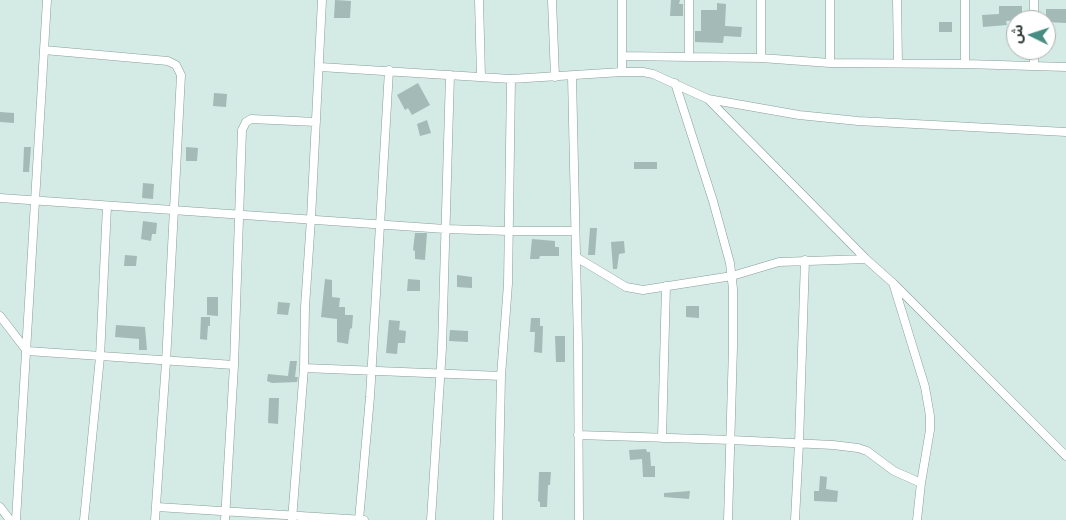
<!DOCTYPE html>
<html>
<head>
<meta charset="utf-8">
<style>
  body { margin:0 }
  #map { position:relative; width:1066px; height:520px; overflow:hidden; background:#d3eae5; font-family:"Titillium Web","Noto Sans Arabic",sans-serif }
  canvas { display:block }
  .north { position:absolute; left:1006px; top:10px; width:50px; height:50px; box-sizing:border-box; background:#fff; border:1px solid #adb1b0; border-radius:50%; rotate:274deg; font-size:14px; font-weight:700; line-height:20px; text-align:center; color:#323b3a }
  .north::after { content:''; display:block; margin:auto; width:18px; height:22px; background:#488d83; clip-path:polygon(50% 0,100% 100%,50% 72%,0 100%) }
</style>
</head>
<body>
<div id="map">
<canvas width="1066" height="520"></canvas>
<div class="north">ش</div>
</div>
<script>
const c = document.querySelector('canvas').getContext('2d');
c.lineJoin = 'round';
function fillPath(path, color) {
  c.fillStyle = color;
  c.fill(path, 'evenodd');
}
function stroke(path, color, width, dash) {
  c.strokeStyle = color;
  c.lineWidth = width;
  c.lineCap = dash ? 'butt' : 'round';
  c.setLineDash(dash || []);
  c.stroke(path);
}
const building = new Path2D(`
  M335,0L351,1L350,18H334Z
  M671,0H680L679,4H683V16H670Z
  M717,3L726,4L725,26L742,27L741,37L724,36L723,43L695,42V31H701V10H717Z
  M999,6H1022V20L1006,21L1007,25L983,27L982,15L999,14Z
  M1046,9H1066V23L1046,22Z
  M939,22H952V32H939Z
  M418,83L430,105L412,115L408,108L405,110L397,95Z
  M214,93L227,94L226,107L213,106Z
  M0,112L14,113V123L0,122Z
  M427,120L431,133L420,136L417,124Z
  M24,147H31L29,172H23Z
  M186,147L198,148L197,161H186Z
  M634,162H657V169H634Z
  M143,183L154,184L153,199L142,198Z
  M143,221L157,223L156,234H152L151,241L141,239Z
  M590,228H597L595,255H588Z
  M415,233H427L425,260L415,259V251L413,250Z
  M532,239L555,241V247H559V256H540L539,259H530Z
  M624,241L625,253L619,254L617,269H613L611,242Z
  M125,255L137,256L136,266H124Z
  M457,275L472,277V288L457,287Z
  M325,279L332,280V297L340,298L339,307H345V315H353L352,328L350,329L348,344L337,342V319L321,317Z
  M408,279L420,280V291H407Z
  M207,297H218V316L207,315Z
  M278,302L290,303L288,315L277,314Z
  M686,306H699V318L686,317Z
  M201,317H210V326H208L207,340L200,339Z
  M531,318H540V326H543L542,353L534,352L535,332H530Z
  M389,320L400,321L399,330L406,331L405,343H398L397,354L386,353Z
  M116,325L145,327L147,350H139V339L115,337Z
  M450,330L468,331V342L449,341Z
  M555,336H565V362H556Z
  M290,361H297L295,377H298L297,382L272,383L267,381L268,374L288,376Z
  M269,398H279L278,424L268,423Z
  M646,449L647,452H650L651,466H655V477H643L642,459L630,460L629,450Z
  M539,472H551L550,485H548L547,507H540V502L538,501Z
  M820,476L827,477L826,489L838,491L837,502L814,501V491H819Z
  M690,491L689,499L664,497V493Z`);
const minor = new Path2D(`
  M479,0L481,77
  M552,0L555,77
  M689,0V56
  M761,0V58
  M830,0V63
  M897,0L898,63
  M965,0V64
  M1034,20V0
  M44,50L168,61L176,65L181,75L166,362L155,520
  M622,56L761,58L830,63L965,64L1066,67
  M1034,66V50
  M320,67L511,79L622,72H643L653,74L708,99L799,115L858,121L1066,132
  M622,72V0
  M572,76L578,345L579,520
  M675,83L713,201L730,263L733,289V347L728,520
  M708,99L866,259L893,283L1066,456
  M0,198L445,229L509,231H575
  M576,257L626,287L643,290L732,276L779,262L866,259
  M894,286L925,387L930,416V430L921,483L917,520
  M0,316L27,351L234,365
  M304,368L501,376
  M578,435L731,440L833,445L858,448L867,451L894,471L921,483
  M662,438L666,286
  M0,507L10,520
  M157,507L364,520
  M16,520L47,0
  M84,520L100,357L107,206
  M225,520L234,365L242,130L246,122L251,119L316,122
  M292,520L304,368L305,307L311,219L322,0
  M359,520L370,397L389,70
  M431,520L442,348L450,75
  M498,520L501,376L508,284L511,79
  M795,520L799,443L805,260`);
fillPath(building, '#a4bab6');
stroke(minor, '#899e9a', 9);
stroke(minor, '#fff', 8);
</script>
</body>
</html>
